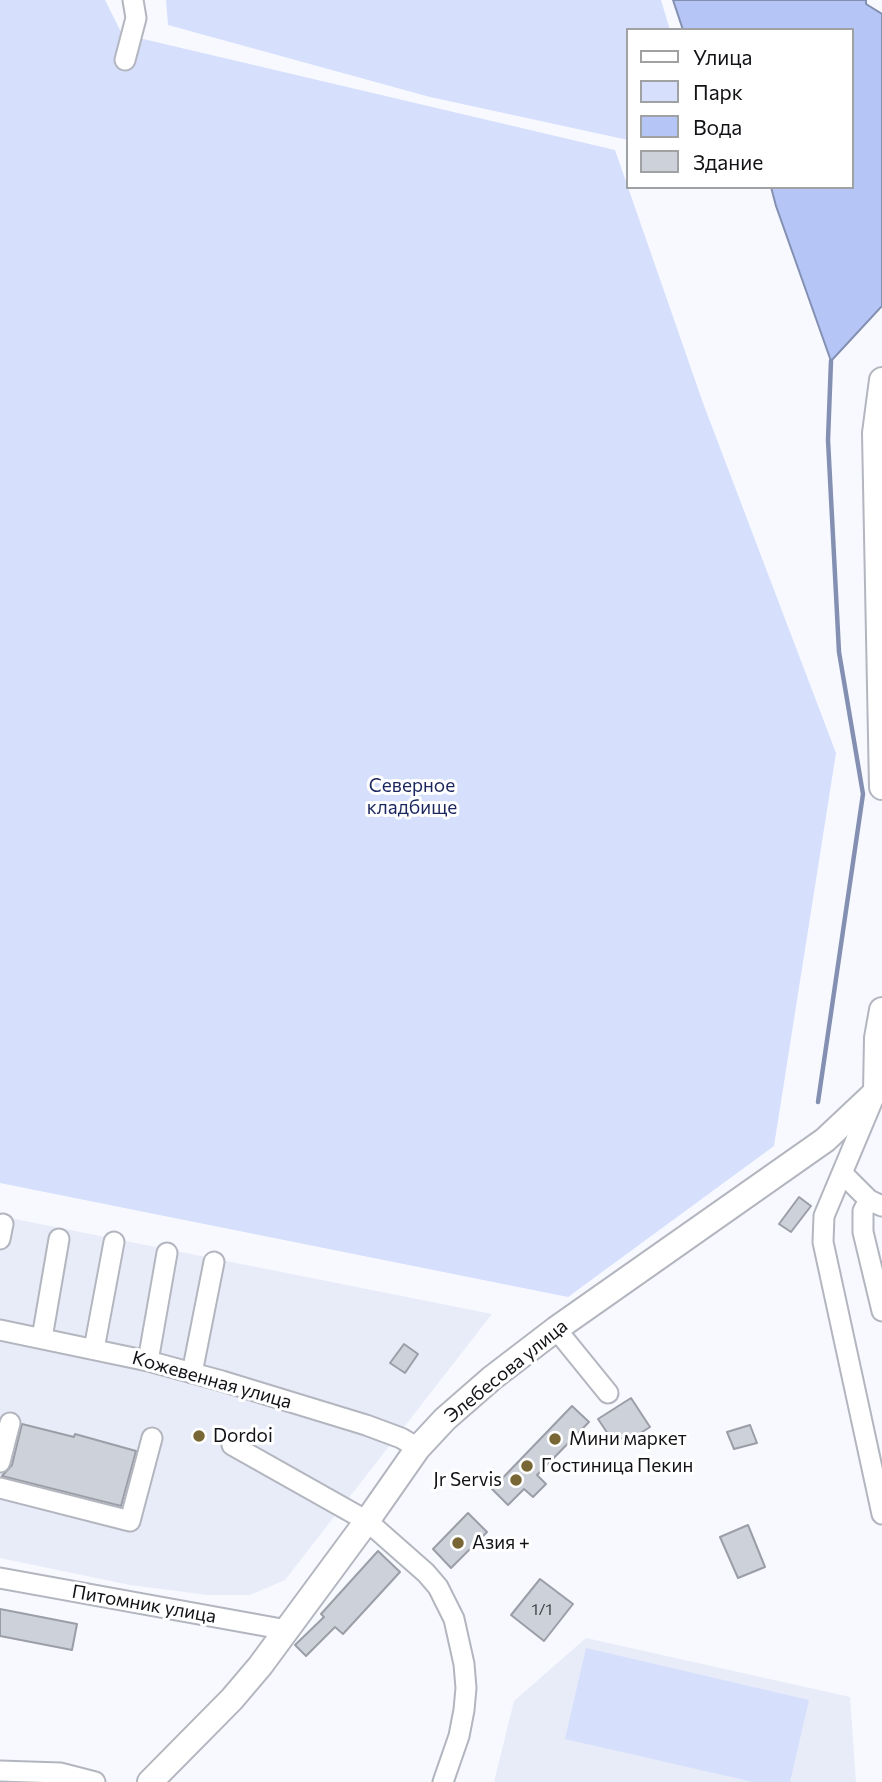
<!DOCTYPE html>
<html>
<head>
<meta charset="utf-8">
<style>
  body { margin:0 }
  #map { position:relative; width:882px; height:1782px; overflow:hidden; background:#f7f9ff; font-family:Commissioner,sans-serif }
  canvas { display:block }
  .legend { position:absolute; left:626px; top:28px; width:228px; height:161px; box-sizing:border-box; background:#fff; border:2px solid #a0a1a2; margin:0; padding:9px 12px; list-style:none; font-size:21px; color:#121316 }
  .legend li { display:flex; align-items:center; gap:14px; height:35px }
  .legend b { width:35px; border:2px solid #a0a1a2 }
</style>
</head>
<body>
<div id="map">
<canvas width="882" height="1782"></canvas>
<ul class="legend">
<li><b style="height:9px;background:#fff"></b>Улица</li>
<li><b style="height:19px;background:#d6e0fd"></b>Парк</li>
<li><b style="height:19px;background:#b5c5f5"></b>Вода</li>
<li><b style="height:19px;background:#cdd1da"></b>Здание</li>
</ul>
</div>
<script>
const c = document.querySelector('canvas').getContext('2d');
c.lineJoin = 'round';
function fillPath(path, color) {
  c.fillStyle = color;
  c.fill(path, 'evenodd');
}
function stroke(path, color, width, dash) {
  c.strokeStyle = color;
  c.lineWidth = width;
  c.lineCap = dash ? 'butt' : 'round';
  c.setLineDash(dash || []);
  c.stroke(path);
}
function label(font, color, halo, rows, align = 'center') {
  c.font = font + ' Commissioner,sans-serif';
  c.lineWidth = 6;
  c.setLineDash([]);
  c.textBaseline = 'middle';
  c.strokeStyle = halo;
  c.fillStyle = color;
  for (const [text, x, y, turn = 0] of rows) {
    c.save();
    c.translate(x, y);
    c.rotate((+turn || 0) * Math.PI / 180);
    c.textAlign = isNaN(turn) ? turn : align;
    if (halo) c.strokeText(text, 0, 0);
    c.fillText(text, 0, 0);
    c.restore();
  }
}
const built = new Path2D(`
  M0,1216L492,1314L285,1580L250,1595H208L130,1585L0,1558Z
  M586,1638L850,1697L856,1782H494L514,1701Z`);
const green = new Path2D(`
  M0,0H105L122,34L615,150L703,403L836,753L774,1146L568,1297L0,1183Z
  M166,0H661L670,30H628V140L430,97L168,25Z
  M586,1648L809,1700L790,1782H753L565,1739Z`);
const water = new Path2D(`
  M673,0H866V4L882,14V306L831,361L776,206L771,187H852V30H683Z`);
const stream = new Path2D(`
  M818,1102L863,794L839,652L828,440L831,361`);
const building = new Path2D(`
  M799,1197L811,1206L791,1232L779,1224Z
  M404,1344L418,1354L405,1373L390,1363Z
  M631,1398L650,1427L625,1443L622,1438L614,1443L598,1419Z
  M572,1406L589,1422L537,1475L546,1484L533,1497L524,1489L508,1505L492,1489Z
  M22,1424L74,1437L75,1434L136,1451L121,1506L2,1476L12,1465Z
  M750,1425L757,1443L734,1449L727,1432Z
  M468,1513L487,1532L451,1568L433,1549Z
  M748,1525L765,1567L738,1578L720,1537Z
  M378,1551L400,1572L343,1634L335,1627L306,1656L295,1645L324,1617L321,1614Z
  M540,1579L573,1604L544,1641L511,1615Z
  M0,1609L77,1624L72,1650L0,1636Z`);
const minor = new Path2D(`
  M125,60L136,18L133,0
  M874,1097L824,1216L823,1242L882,1514
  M842,1173L869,1200L882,1206
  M869,1200L863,1211V1232L882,1311
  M0,1239L3,1224
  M556,1329L608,1393
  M0,1330L148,1361L222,1381L366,1425L401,1438L418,1448
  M42,1338L59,1239
  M94,1349L114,1242
  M148,1361L167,1253
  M192,1373L214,1262
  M232,1445L367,1521L426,1573L438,1587L454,1619L464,1664L466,1688L464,1710L459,1736L443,1782
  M0,1462L10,1423
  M0,1488L130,1521L152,1438
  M0,1578L287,1630
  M0,1771L60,1773L95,1782`);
const major = new Path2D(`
  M882,380L875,433L882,787
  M150,1782L232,1699L260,1666L367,1521L418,1448L445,1419L492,1378L556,1329L825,1140L876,1092L877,1038L882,1010`);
const markers = [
  [199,1436,7,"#786735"],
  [555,1439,7,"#786735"],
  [527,1466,7,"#786735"],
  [516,1480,7,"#786735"],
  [458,1543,7,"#786735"]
];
const numberNames = [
  ["1/1",542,1610]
];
const parkNames = [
  ["Северное",412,786],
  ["кладбище",412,808]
];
const streetNames = [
  ["Элебесова улица",506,1371,-39],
  ["Кожевенная улица",212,1380,16],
  ["Питомник улица",144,1604,10]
];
const poiNames = [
  ["Dordoi",213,1436],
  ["Мини маркет",569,1439],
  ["Гостиница Пекин",541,1466],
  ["Jr Servis",502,1480,"right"],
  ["Азия +",472,1543]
];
fillPath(built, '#e7ecf8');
fillPath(green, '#d6e0fd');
fillPath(water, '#b5c5f5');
stroke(water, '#8490b2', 2);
stroke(stream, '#8490b2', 4.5);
fillPath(building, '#cdd1da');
stroke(building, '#9b9ea7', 2);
stroke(minor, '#b3b6bf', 23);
stroke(major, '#b3b6bf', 28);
stroke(minor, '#fff', 19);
stroke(major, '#fff', 24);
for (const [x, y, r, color] of markers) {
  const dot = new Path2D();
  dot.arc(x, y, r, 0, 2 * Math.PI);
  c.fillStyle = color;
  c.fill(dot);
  stroke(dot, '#fff', 2.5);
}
label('16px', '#414247', null, numberNames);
label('19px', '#1b265e', '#fff', parkNames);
label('19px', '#121316', '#fff', streetNames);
label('19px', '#121316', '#fff', poiNames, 'left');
</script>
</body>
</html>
